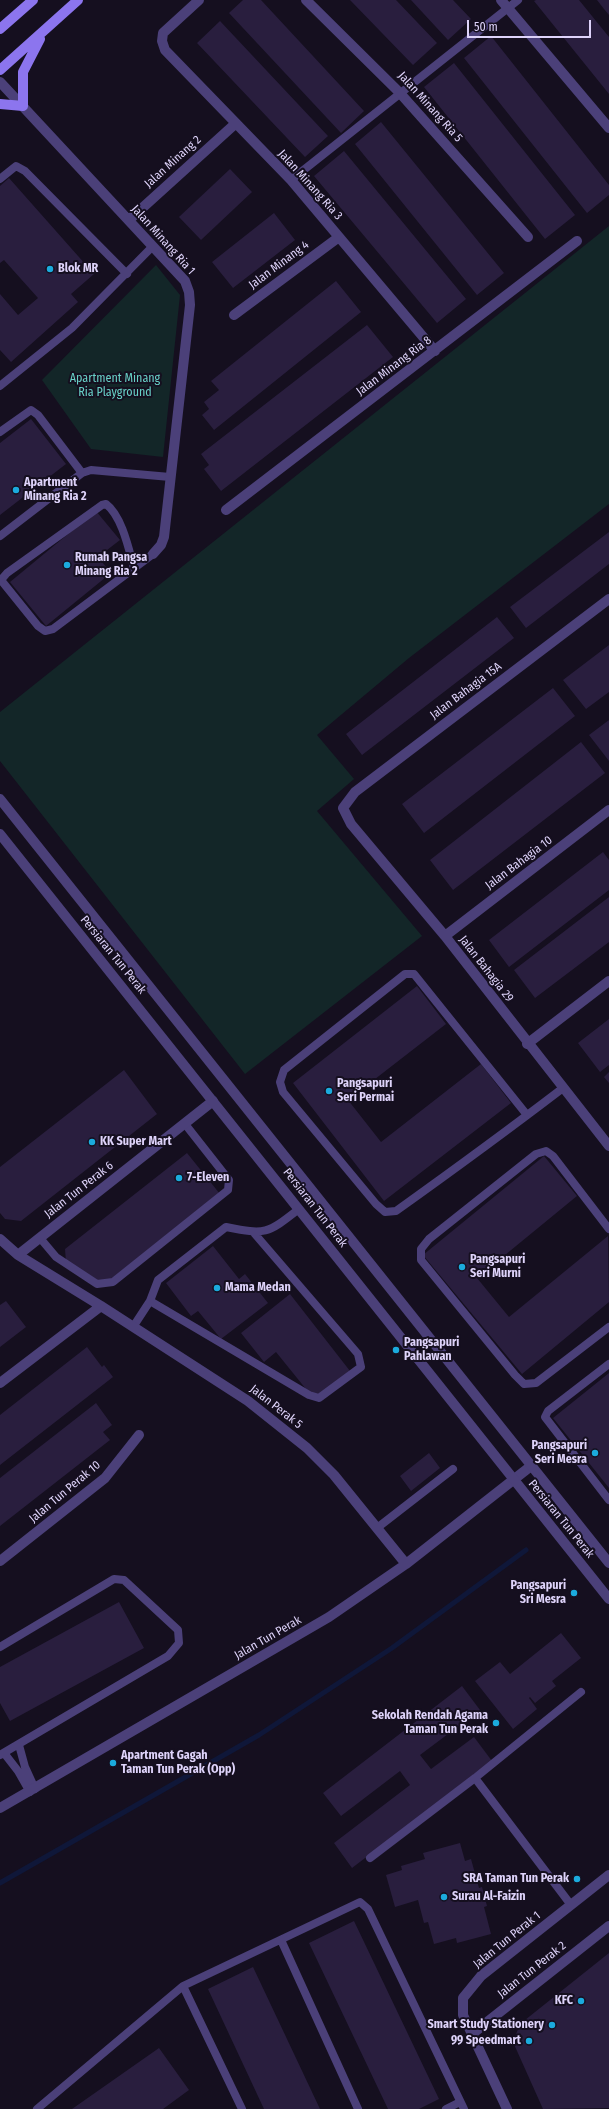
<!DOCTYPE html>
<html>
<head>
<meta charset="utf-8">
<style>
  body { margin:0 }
  #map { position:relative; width:609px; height:2109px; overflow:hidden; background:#150f1f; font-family:"Fira Sans Condensed",sans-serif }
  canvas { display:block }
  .scale { position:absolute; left:467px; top:20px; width:124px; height:18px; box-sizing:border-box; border:2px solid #ded3fa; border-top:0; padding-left:5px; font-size:12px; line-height:14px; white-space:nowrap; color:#ded3fa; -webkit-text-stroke:3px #150f1f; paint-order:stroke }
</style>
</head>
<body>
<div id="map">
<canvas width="609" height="2109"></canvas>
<div class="scale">50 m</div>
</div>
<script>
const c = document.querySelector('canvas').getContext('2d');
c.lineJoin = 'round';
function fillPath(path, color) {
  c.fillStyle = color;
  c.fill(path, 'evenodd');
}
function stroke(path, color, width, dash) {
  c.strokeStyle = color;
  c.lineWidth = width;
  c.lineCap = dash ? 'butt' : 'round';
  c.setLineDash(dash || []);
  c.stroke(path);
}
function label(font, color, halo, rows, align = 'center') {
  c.font = font + ' "Fira Sans Condensed",sans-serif';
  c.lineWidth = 4;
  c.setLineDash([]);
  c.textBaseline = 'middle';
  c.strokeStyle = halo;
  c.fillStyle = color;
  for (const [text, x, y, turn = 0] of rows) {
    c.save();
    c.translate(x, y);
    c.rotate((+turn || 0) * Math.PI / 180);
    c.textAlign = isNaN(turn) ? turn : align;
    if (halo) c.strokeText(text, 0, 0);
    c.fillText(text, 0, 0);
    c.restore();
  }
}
const green = new Path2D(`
  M609,226V504L409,658L317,735L354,779L317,811L422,936L245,1074L0,761V712Z
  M156,265L180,295L163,457L91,449L42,380Z`);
const stream = new Path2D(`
  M0,1883L259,1735L392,1648L526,1550`);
const building = new Path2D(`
  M243,0H261L364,111L341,133L229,13Z
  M350,0H396L437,43L413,65Z
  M411,0H453L471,19L448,40Z
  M536,0H579L609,37V94L534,1Z
  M597,0H609V15L604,9Z
  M220,21L328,136L305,157L197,43Z
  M491,36L609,185V195L587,213L464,58Z
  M454,63L575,215L545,239L424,87Z
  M381,122L504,273L477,295L355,144Z
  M344,151L466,299L437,323L314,176Z
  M230,169L252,192L201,240L179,217Z
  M9,178L94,274L71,294L78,302L11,362L0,350V294L18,315L38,298L4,260L0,263V186Z
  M274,213L295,240L233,288L212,262Z
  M336,281L361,312L214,430L202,415L209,409L204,402L219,390L211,381Z
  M367,325L393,357L221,491L204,469L209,465L201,454Z
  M31,419L66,464L0,515V443Z
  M96,511L120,540L98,557L111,573L46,626L10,582Z
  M609,532V564L526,628L510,607Z
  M497,617L514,638L362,755L346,734Z
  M609,645V692L586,709L563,680Z
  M553,688L575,716L424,833L402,804Z
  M609,720V761L589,735Z
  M581,742L605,773L453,890L430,860Z
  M603,852L609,860V890L509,967L489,940Z
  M609,897V942L535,998L514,970Z
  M417,986L446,1024L348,1100L381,1142L481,1064L511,1103L384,1201L293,1083Z
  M609,1019V1065L600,1072L578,1043Z
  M124,1070L157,1114L21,1221L5,1219L0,1213V1167Z
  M609,1072V1083L604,1077Z
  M187,1153L220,1194L104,1286L66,1262L65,1249Z
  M544,1156L577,1196L477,1278L509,1317L608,1236L609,1302L522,1374L423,1255Z
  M213,1246L239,1279L245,1274L268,1303L221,1339L198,1311L191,1316L166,1283Z
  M290,1294L350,1371L314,1399L276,1352L264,1362L241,1333Z
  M6,1301L26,1327L0,1347V1305Z
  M87,1347L102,1367L104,1365L113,1377L0,1465V1415Z
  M609,1373V1488L553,1418Z
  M96,1403L112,1425L103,1432L110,1440L0,1526V1478Z
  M429,1453L440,1468L411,1491L400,1476Z
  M119,1602L144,1648L10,1721L0,1703V1667Z
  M561,1633L581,1658L552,1681L556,1686L535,1703L530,1697L529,1698L537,1709L513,1729L475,1681L500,1662L510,1674Z
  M462,1686L480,1710L420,1755L431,1769L474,1737L492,1761L352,1868L334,1843L410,1785L400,1771L341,1816L323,1793Z
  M460,1843L465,1861L471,1859L479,1888L482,1887L487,1906L484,1907L491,1934L457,1943L456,1938L434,1944L428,1922L424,1923L418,1900L395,1907L386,1875L402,1870L401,1866L425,1859L423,1853Z
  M354,1921L439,2099L419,2109H388L309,1943Z
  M609,1953V2108L543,2109L513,2042L520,2024Z
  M253,1967L320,2109H264L208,1989Z
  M159,2048L189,2090L163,2109H72Z`);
const service = new Path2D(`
  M0,179L16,166L25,171L127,274
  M291,180L518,0
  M0,386L72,328L153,246
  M0,432L31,410L38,415L82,473
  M0,536L82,473L91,470L170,477
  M134,568C129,550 122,516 106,504L102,505L7,573L1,580L38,626L45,631L53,629L153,554
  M527,1115L414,974H405L284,1070L280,1082L283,1092L376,1204L385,1212L396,1211C452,1171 508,1130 563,1088
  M609,1229L553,1156L546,1151L536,1154L429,1239L421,1249V1260L515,1375L524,1384L536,1383L609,1327
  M40,1238L56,1257L97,1284L113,1282L228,1190L229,1180L185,1124
  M150,1301L309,1395L319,1398L361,1367L358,1354L254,1233
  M133,1327L150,1301L158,1280L226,1227C266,1235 267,1234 299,1209
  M609,1364L548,1411L545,1417L609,1500
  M377,1528L453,1469
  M0,1647L114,1579L124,1580L178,1630L179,1643L168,1656L0,1755
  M19,1745L25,1767L35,1789
  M4,1753L18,1771L30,1792
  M475,1778L571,1905
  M370,1858L475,1778L581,1692
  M281,1940L358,2109
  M183,1986L242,2109
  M37,2109L183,1986L360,1902L368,1909L464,2109
  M446,2109L460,2102`);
const minor = new Path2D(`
  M199,0L163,33L162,41L165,50L291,180L435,351
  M306,0L399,92L528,237
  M501,0L609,128
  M0,82L185,281L189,292L190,305L164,537L161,545L153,554
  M129,220L235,124
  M234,315L339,237
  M226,510L577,241
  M609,599L355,792L343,808L351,824L445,936L609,1146
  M445,936L609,810
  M527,1044L609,981
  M0,1239L18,1255L101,1306L248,1401L307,1448L334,1475L406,1564
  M18,1255L213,1101
  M0,1383L101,1306
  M0,1561L105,1478L139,1435
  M0,1808L329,1617L406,1564L531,1466
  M472,2034L609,1926`);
const tertiary = new Path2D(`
  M0,799L609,1563
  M0,834L609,1599
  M507,2109L463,2015V1998L481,1976L609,1875`);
const secondary = new Path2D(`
  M0,29L33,0
  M0,70L78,0
  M0,104L23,106V72L40,39`);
const markers = [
  [50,269,4,"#1babdd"],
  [16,490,4,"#1babdd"],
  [67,565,4,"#1babdd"],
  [329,1091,4,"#1babdd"],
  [92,1142,4,"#1babdd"],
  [179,1178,4,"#1babdd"],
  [462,1267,4,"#1babdd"],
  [217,1288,4,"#1babdd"],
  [396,1350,4,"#1babdd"],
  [595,1453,4,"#1babdd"],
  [574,1593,4,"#1babdd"],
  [496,1723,4,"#1babdd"],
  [113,1763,4,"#1babdd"],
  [577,1879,4,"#1babdd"],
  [444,1897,4,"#1babdd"],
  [581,2001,4,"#1babdd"],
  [552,2025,4,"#1babdd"],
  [529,2041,4,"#1babdd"]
];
const streetNames = [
  ["Jalan Minang Ria 5",430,107,48],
  ["Jalan Minang 2",173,162,-42],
  ["Jalan Minang Ria 3",310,185,48],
  ["Jalan Minang Ria 1",163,240,48],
  ["Jalan Minang 4",279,265,-37],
  ["Jalan Minang Ria 8",394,366,-37],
  ["Jalan Bahagia 15A",466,691,-37],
  ["Jalan Bahagia 10",519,863,-37],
  ["Persiaran Tun Perak",113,955,51],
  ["Jalan Bahagia 29",486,969,52],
  ["Jalan Tun Perak 6",79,1190,-38],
  ["Persiaran Tun Perak",315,1208,52],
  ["Jalan Perak 5",276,1407,38],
  ["Jalan Tun Perak 10",65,1492,-40],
  ["Persiaran Tun Perak",561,1519,51],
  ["Jalan Tun Perak",268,1638,-30],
  ["Jalan Tun Perak 1",507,1940,-39],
  ["Jalan Tun Perak 2",532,1970,-38]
];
const poiNames = [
  ["Blok MR",58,269],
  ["Apartment",24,483],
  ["Minang Ria 2",24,497],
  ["Rumah Pangsa",75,558],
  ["Minang Ria 2",75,572],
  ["Pangsapuri",337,1084],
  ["Seri Permai",337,1098],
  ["KK Super Mart",100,1142],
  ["7-Eleven",187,1178],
  ["Pangsapuri",470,1260],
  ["Seri Murni",470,1274],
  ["Mama Medan",225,1288],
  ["Pangsapuri",404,1343],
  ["Pahlawan",404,1357],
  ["Pangsapuri",587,1446,"right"],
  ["Seri Mesra",587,1460,"right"],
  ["Pangsapuri",566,1586,"right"],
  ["Sri Mesra",566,1600,"right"],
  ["Sekolah Rendah Agama",488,1716,"right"],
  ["Taman Tun Perak",488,1730,"right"],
  ["Apartment Gagah",121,1756],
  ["Taman Tun Perak (Opp)",121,1770],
  ["SRA Taman Tun Perak",569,1879,"right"],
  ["Surau Al-Faizin",452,1897],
  ["KFC",573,2001,"right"],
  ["Smart Study Stationery",544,2025,"right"],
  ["99 Speedmart",521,2041,"right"]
];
const parkNames = [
  ["Apartment Minang",115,379],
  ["Ria Playground",115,393]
];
fillPath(green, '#132628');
stroke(stream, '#0f1739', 5);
fillPath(building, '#291e3e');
stroke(service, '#4b4079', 8);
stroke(minor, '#4b4079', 10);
stroke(tertiary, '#4b4079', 10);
stroke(secondary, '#8c75ee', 10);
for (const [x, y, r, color] of markers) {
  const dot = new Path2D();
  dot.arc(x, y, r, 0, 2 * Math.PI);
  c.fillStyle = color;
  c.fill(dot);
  stroke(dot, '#150f1f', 1.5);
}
label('12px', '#ded3fa', '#150f1f', streetNames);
label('bold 12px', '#ded3fa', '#150f1f', poiNames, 'left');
label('12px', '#68d0c7', '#150f1f', parkNames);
</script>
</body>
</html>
